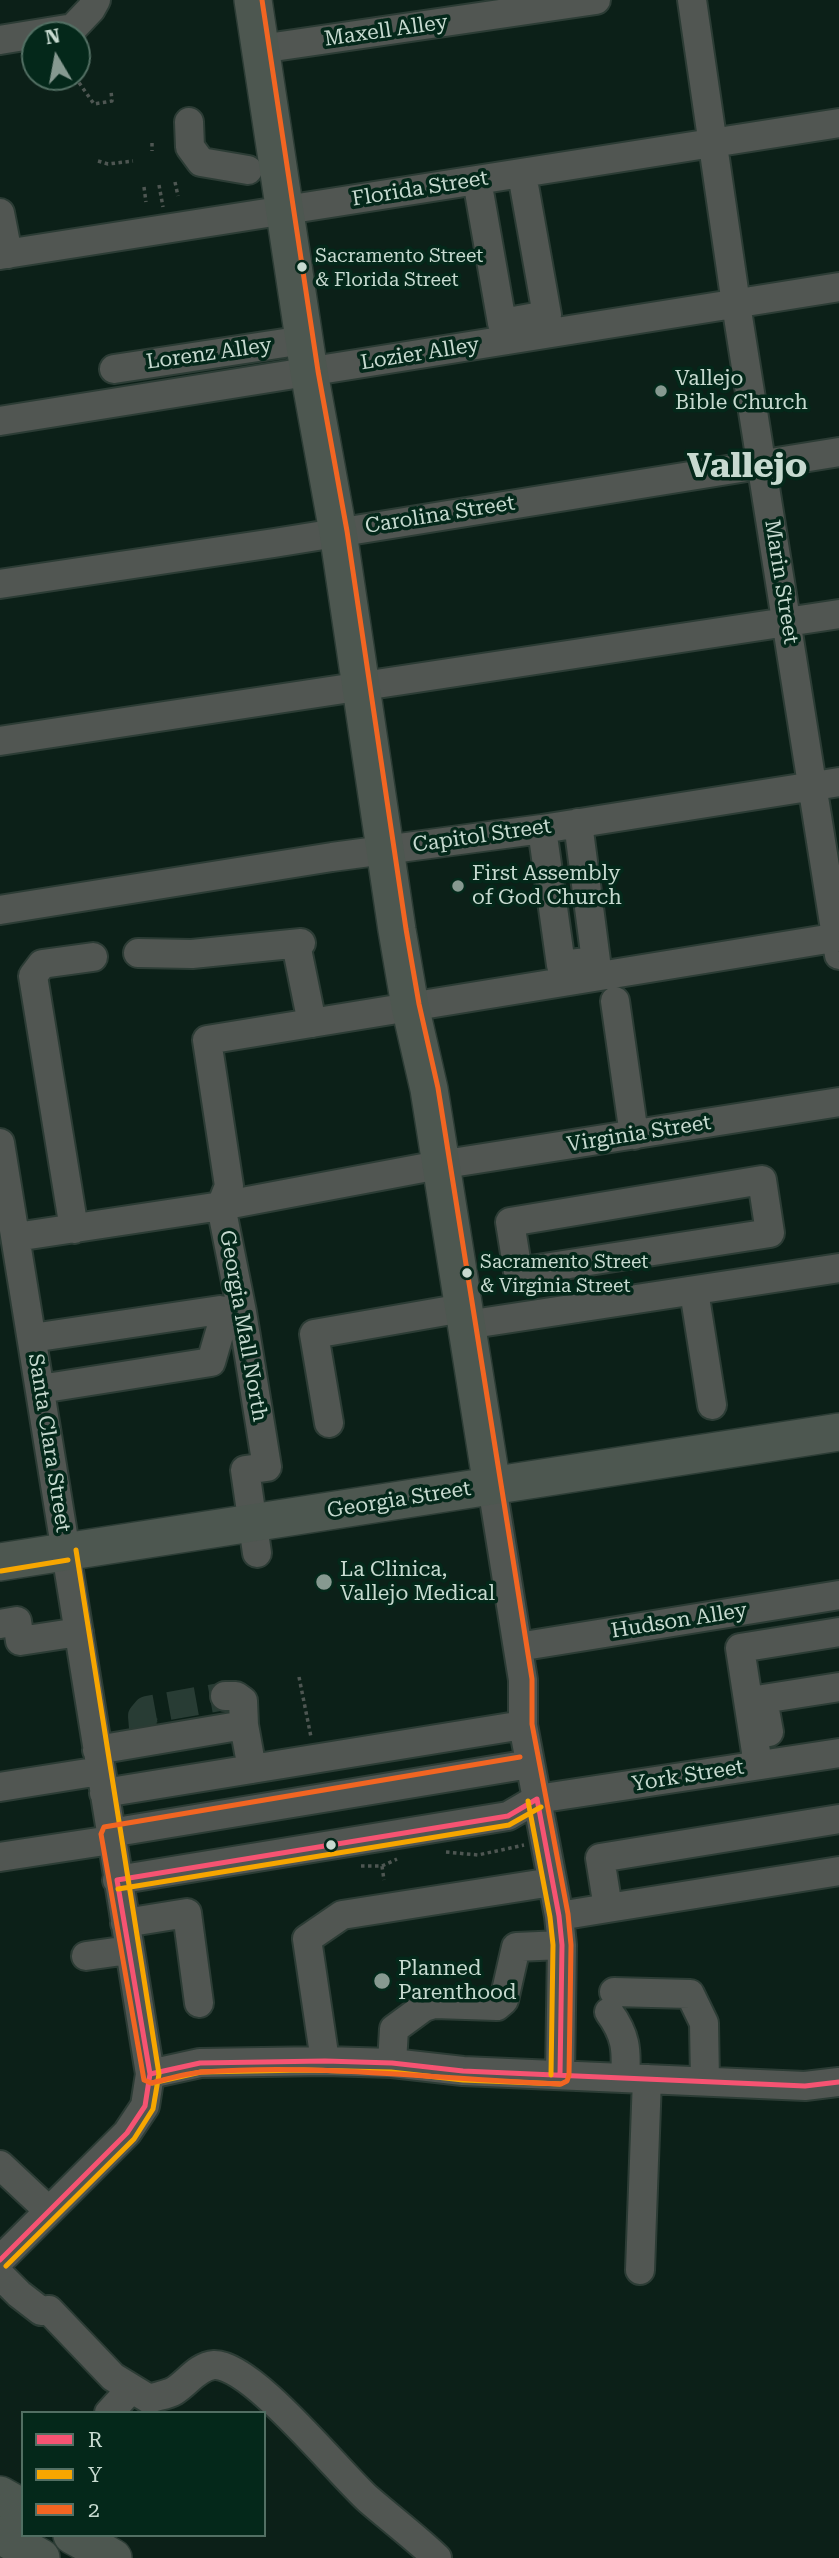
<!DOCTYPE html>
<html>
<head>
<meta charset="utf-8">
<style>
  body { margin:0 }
  #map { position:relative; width:839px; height:2558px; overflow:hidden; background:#0c2018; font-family:"Roboto Serif",serif }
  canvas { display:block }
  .legend { position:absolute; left:21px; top:2411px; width:245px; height:126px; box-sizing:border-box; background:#04281a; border:2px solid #526f63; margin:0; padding:9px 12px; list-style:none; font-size:21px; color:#c7dad0 }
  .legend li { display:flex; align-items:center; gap:14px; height:35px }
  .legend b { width:35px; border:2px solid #526f63 }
  .north { position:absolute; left:21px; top:21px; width:70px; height:70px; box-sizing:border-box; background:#04281a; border:2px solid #526f63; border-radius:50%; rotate:350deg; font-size:19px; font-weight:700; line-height:28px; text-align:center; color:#c7dad0 }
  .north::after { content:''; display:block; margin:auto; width:24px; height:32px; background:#869990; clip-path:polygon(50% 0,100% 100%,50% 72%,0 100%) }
</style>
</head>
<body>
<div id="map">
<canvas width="839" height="2558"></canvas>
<ul class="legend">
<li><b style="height:9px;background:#f65372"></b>R</li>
<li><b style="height:9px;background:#f7a600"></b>Y</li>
<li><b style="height:9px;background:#f26522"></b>2</li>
</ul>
<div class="north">N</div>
</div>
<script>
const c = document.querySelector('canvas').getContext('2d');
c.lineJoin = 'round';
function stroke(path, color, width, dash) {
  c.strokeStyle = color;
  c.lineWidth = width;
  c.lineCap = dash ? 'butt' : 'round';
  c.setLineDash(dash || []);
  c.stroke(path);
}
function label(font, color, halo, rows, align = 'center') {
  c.font = font + ' "Roboto Serif",serif';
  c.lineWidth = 7;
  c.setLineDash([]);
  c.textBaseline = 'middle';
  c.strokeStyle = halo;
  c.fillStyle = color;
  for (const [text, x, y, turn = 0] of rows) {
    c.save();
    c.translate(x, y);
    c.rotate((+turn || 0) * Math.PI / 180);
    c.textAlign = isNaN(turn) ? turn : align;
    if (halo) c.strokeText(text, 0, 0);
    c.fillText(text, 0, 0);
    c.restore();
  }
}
const minorTunnel = new Path2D(`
  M143,1728L142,1716L147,1710L225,1696`);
const path = new Path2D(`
  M75,77L94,104L112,101L111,91
  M152,143V151
  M98,161L108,164L133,161
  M175,182L178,196
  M159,185L163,207
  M144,187L146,202
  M299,1677L311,1737
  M446,1852L478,1855L524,1845
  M361,1866H382L397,1859
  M382,1866L384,1880`);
const minor = new Path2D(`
  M692,0L736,304L839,955
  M0,40L73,28L91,9L96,0
  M260,49L596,0
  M189,122L190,147L201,162L248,170
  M477,180L502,323L547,315L522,174
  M0,213L8,254
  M0,255L839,123
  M114,369L304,340
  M0,421L839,287
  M0,584L274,543L839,452
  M0,741L839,614
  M542,829L561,965L596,961L578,823
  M0,910L332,857L542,829L839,782
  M296,944L312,1023
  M138,953L192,954L301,943
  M615,1001L634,1135
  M0,1143L150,2074L145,2106L127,2133L0,2260
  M762,1180L770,1233L518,1272L510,1222Z
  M74,1229L33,976L42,964L93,957
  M16,1237L221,1206L229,1186L207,1040L839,937
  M694,1291L712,1405
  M466,1325L839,1268
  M32,1338L220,1310L221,1328L211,1362L40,1389
  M329,1423L314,1334L463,1308
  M492,1486L523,1680V1725L559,1916L562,1945L560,2075
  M257,1553L245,1470L267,1467L242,1312L221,1206L439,1165L839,1102
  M0,1624L17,1621L20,1641L79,1632
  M518,1647L839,1595
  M225,1696H236L243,1701L244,1725
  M769,1732L763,1699L839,1687
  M97,1750L244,1725L252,1769
  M758,1765L740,1648L839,1632
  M0,1787L100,1771
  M104,1793L523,1725
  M839,1819L600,1858L608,1908L839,1871
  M110,1833L530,1764
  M0,1857L111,1840
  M117,1880L508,1816L537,1799L839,1753
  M559,1916L608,1908
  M125,1923L187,1913L199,2003
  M86,1956L129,1950
  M614,1992L690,1994L704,2023L705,2081
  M609,2012C626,2035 627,2050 625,2078
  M325,2061L307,1939L342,1915L552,1882
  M392,2063L394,2029L424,2007L434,2004L497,2006L504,2000L516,1947L562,1945
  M150,2074L200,2063L325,2061L392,2063L463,2071L805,2086L839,2082
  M0,2165L49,2211
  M640,2270L647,2079
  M0,2275L19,2294L41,2311L49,2310L113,2377L149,2399C157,2396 167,2395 174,2391C187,2383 198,2366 214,2365C251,2363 338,2472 368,2499C391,2519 415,2537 437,2558
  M109,2413L131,2389`);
const major = new Path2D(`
  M253,0L309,372L338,532L397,930L410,1006L429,1089L492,1486
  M0,1562L839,1432
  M0,2495L23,2508
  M0,2535L41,2558
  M72,2535L113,2558`);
const bus1 = new Path2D(`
  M537,1799L559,1916L562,1945L560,2075
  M117,1880L508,1816L537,1799
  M150,2074L200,2063L325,2061L392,2063L463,2071L805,2086L839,2082
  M0,2260L127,2133L145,2106L150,2074L117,1880`);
const bus2 = new Path2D(`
  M1,1571L68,1560
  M528,1801L550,1917L553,1945L551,2075
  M118,1889L509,1825L541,1807
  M152,2083L201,2072L304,2070L391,2072L463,2080L560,2084
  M6,2266L134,2139L153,2109L159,2074L76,1550`);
const bus3 = new Path2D(`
  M262,0L318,371L347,531L406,929L419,1004L438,1088L532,1679V1724L568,1914L571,1945L569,2075L567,2081L561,2084C441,2080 323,2063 203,2072C186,2073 168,2079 151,2083L144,2080L101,1834L104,1827L520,1757`);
const markers = [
  [302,267,6,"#c7dad0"],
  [661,391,7,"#869990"],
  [458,886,7,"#869990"],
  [467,1273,6,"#c7dad0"],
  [324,1582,9,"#869990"],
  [331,1845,6,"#c7dad0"],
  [382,1981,9,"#869990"]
];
const busNames = [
  ["Sacramento Street",315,256],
  ["& Florida Street",315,280],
  ["Sacramento Street",480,1262],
  ["& Virginia Street",480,1286]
];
const streetNames = [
  ["Maxell Alley",386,31,-8],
  ["Florida Street",420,189,-9],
  ["Lorenz Alley",209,354,-8],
  ["Lozier Alley",420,354,-9],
  ["Carolina Street",440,515,-9],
  ["Marin Street",781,582,81],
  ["Capitol Street",482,836,-8],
  ["Virginia Street",639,1134,-9],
  ["Georgia Mall North",243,1326,80],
  ["Santa Clara Street",49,1443,81],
  ["Georgia Street",399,1500,-9],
  ["Hudson Alley",679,1621,-9],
  ["York Street",688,1776,-9]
];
const poiNames = [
  ["Vallejo",675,379],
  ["Bible Church",675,403],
  ["First Assembly",472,874],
  ["of God Church",472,898],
  ["La Clinica,",340,1570],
  ["Vallejo Medical",340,1594],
  ["Planned",398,1969],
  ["Parenthood",398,1993]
];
const townNames = [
  ["Vallejo",747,467]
];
stroke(minorTunnel, '#283c34', 28, [28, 14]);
stroke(minor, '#2c3c35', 32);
stroke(major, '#2c3c35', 40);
stroke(path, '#4e5652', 3.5, [3.5, 3.5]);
stroke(minor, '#515652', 28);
stroke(major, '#4d5750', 37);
stroke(bus1, '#f65372', 5);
stroke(bus2, '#f7a600', 5);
stroke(bus3, '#f26522', 5);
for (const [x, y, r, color] of markers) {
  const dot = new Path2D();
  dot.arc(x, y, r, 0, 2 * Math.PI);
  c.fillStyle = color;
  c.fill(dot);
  stroke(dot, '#04281a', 2.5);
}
label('19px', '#c7dad0', '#04281a', busNames, 'left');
label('21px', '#c7dad0', '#04281a', streetNames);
label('21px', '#c7dad0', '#04281a', poiNames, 'left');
label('bold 35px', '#c7dad0', '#04281a', townNames);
</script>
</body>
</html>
